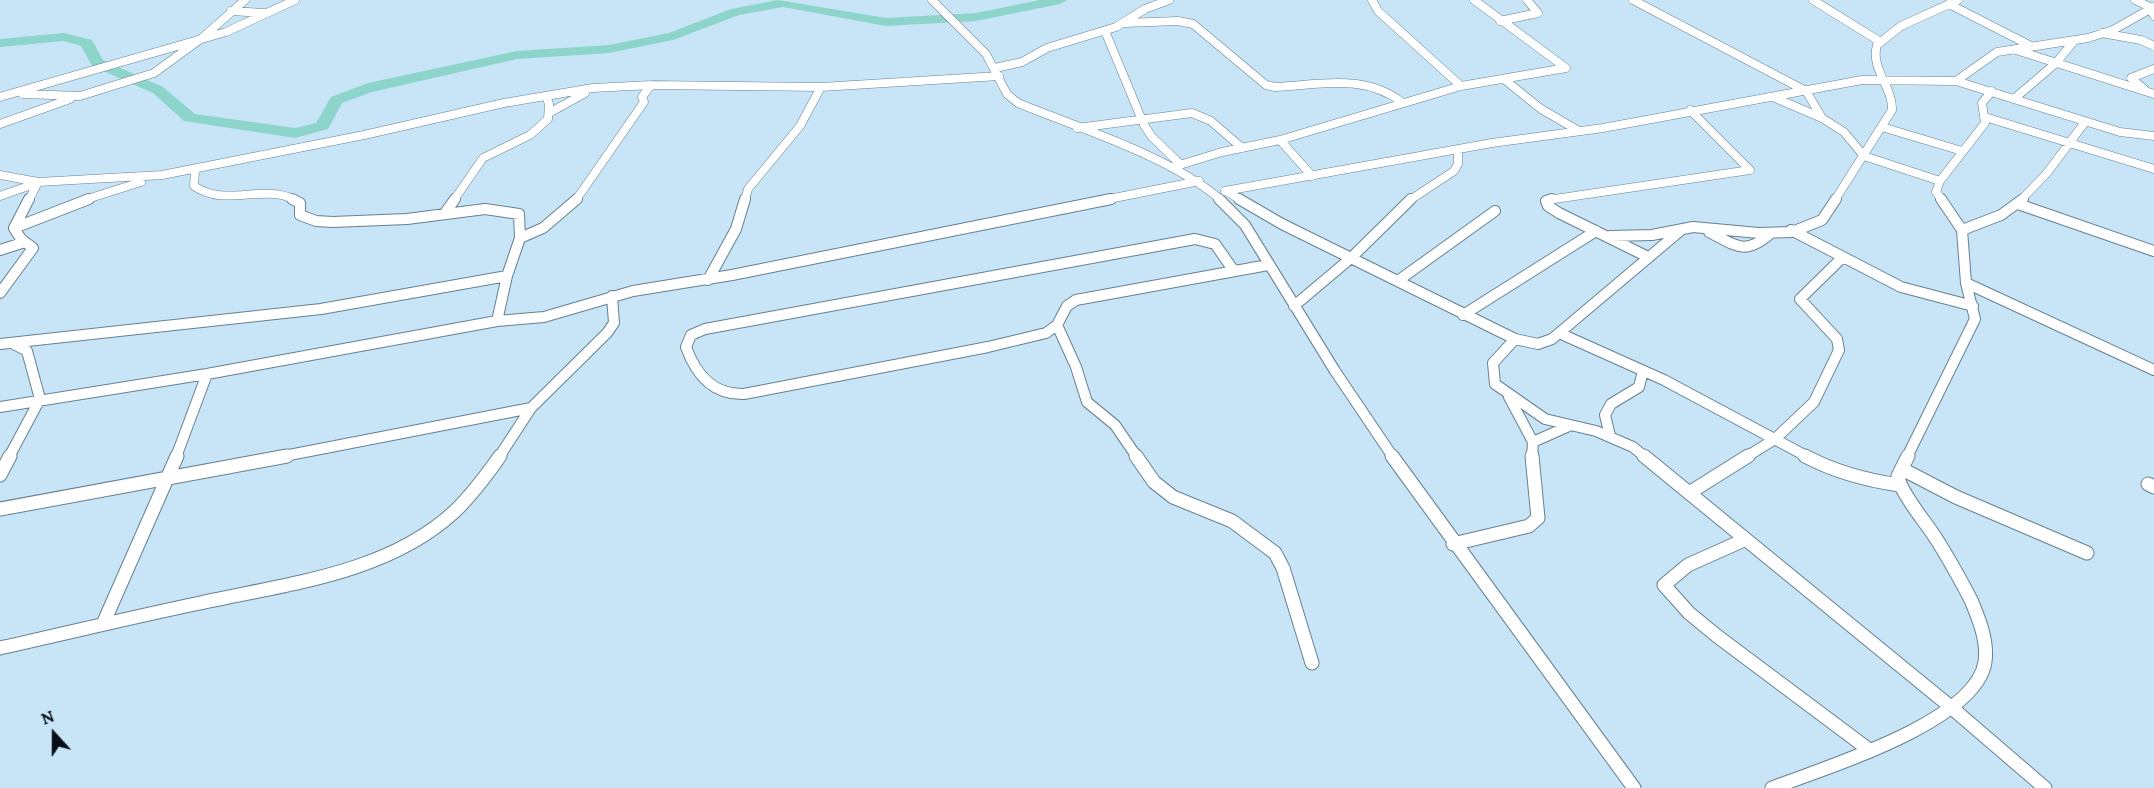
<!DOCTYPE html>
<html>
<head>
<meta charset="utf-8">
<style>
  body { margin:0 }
  #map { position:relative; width:2154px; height:788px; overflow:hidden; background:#c8e5f7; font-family:Lora,serif }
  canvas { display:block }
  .north { position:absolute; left:24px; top:704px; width:60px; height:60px; -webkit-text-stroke:4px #c8e5f7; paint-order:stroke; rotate:339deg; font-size:16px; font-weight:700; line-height:24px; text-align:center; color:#060f15 }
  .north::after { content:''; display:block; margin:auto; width:21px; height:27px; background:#060f15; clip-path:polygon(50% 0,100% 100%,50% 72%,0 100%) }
</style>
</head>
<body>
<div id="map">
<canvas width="2154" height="788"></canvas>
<div class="north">N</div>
</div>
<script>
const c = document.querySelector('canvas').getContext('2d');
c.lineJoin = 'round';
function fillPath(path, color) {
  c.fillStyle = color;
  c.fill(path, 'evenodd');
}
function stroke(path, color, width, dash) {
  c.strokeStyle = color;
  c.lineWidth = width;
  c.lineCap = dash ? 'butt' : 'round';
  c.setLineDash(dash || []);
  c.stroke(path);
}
const river = new Path2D(`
  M778,0L886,18L976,13L1040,0H1067L1060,4L976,21L886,26L783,7L739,15L673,40L609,53L517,59L372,92L342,103L328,129L295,138L184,121L153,93L92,66L81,46L64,41L0,47V39L64,33L92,40L103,60L163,87L195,114L295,128L316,123L331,97L368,83L517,51L609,45L669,33L731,9Z`);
const minorFar2 = new Path2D(`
  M932,0L986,54L1007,94L1018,103C1081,129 1170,156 1221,200
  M1372,0L1378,11L1461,86
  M1633,0L1806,91L1822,118L1844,132L1864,156L1940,181
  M1813,0L1879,41
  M2135,0L2150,7L2154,16
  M1949,4L2031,46
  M231,11L264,13
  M1500,21L1538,13L1527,0
  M1124,23L1178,21L1193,24L1266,85L1275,87C1321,85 1364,73 1403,103
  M1105,31L1144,125L1152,137L1181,165
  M2102,33L2141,40L2154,46
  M2016,50L2154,94
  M995,68L1022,62L1047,48L1116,27L1145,9L1169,0
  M1505,80L1541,109L1579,131
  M1956,81L1997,52L2088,38L2113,30L2154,7
  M2144,89L2131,78L2154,69
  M23,94L80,96L154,73L202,38L245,0
  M0,97L226,32L295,0
  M1773,97L1822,118
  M2015,98L2056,63L2074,41
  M549,113L585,93
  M1985,117L2154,169
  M0,124L70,99
  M1882,127L1962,151
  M1077,128L1192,113L1211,121L1242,148
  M1280,140L1312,176
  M1173,167L1222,152L1280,140L1461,86L1566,68L1474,0
  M195,171L194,186C226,208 263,183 295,200
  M0,175L38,182L162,175L364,135L504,103L593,88L651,85L821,87L999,76
  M1225,191L1492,143L1603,128L1862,80L1956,81L2120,132L2154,136
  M1226,191L1241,200
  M0,196L37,183
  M29,200L38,182
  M84,200L141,182
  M454,200L483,158L530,135L548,119L549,104L546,96
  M576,200L644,102L642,97L651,85
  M745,200L748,189L800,126L821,87
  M1104,200L1199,181
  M1410,200L1454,171L1458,164V150
  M1548,200L1750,170L1690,110
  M1835,200L1892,110C1893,87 1870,69 1877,45L1901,26L1958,0
  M1942,200L1936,192L1940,181L1985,123L1982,103L1992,91
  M2021,200L2047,173L2085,122`);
const minorFar1 = new Path2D(`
  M292,199L300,203V215L316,221L333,222L407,219L485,209L519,214L520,238
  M1219,199L1245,225L1335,371L1393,457
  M1239,199L1282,224L1515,339L1493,363L1495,384L1545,419L1596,431L1633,447L1645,457
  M1552,199L1546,201L1548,206L1559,213L1646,256
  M2018,204L2154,251
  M445,213L455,199
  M14,228L89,199
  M1791,230L1901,287L1973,306
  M1962,230L2001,215L2023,199
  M1709,232C1736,246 1745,256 1771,233
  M1610,236L1652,235L1693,227L1759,233L1792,232L1822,220L1836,199
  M0,250L25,242
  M1234,271L1215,244L1195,239L705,329L691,335L686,347C696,375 713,395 744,394L988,347L1046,333L1057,325L1067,306L1076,300L1268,265
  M708,280L736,229L745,199
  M1399,280L1495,211
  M1966,283L2154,370
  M0,293L33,248L21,239L14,228L29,199
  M1294,306L1351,258L1411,199
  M1463,315L1596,231
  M497,321L507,276L520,238L543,228L577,199
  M1057,325L1076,367L1087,402L1115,425L1137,457
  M1559,333L1664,380L1808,457
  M1515,339L1538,344L1552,339L1680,231
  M0,344L321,309L507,276
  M1509,397L1533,442
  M0,407L207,374L497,321L544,317L633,291L732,275L1111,199
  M1610,436L1605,415L1611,404L1639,387L1643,371
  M9,457L40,399L27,351L12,343
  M176,457L207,374
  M279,457L531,408L607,333L614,323L612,296
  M499,457L531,408
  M1532,457L1533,442L1569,426
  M1746,457L1775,439L1814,402L1839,350L1837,339L1800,299L1843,257
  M1907,457L1975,319L1966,283L1962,230L1941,199`);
const minor = new Path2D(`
  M1136,456L1154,482L1173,497L1232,521L1275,553L1283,568L1312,663
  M1392,456L1634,788
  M1644,456L1952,708L2045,788
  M1805,456C1835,472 1865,480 1899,485
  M1902,469L1956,497L2087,553
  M0,475L10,456
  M2148,484L2154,487
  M1689,493L1748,456
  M0,509L287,456
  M1744,540L1688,565L1664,585L1689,613L1717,636L1868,749
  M1453,544L1529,526L1538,518L1532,456
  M103,624L177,456
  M0,648C67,633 133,617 200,603C285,584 387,574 454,512C472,495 486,476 500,456
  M1772,788C1824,768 1976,722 1985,662C1988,641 1979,619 1971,600C1960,579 1948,557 1935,537C1923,519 1909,503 1900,484L1898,476L1908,456`);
fillPath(river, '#8dd4cb');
stroke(minorFar2, '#668090', 9);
stroke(minorFar1, '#668090', 12);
stroke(minor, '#668090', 15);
stroke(minorFar2, '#fff', 8);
stroke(minorFar1, '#fff', 10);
stroke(minor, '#fff', 13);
</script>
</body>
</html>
